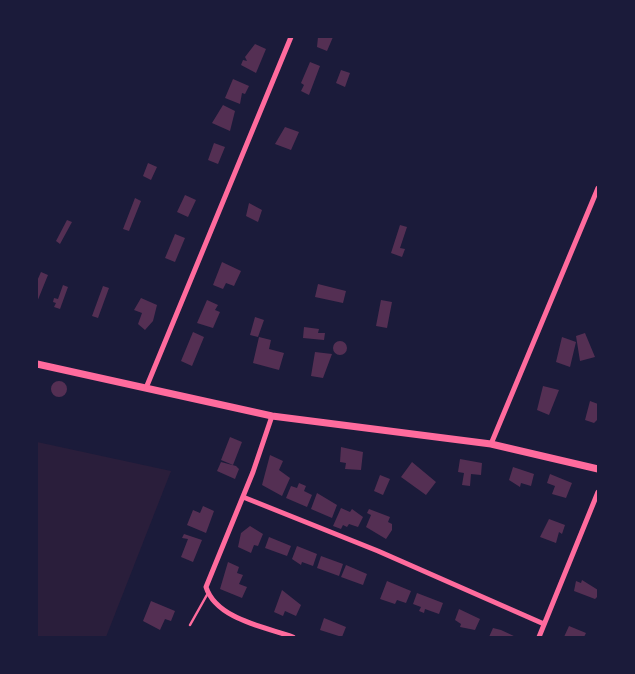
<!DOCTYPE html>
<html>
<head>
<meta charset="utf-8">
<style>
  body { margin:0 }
  #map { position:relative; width:635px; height:674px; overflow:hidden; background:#1b1b3a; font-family:Bitter,serif }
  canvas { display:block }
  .frame { position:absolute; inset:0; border:38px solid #1b1b3a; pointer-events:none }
</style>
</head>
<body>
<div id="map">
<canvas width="635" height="674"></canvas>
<div class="frame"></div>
</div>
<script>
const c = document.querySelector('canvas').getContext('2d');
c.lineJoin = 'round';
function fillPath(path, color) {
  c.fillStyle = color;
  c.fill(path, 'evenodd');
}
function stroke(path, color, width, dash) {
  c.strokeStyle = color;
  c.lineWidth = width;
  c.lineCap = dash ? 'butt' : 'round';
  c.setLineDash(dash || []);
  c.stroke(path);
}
const green = new Path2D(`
  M37,442L171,471L106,637H37Z`);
const building = new Path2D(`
  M318,37H333L327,51L317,47Z
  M255,44L266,49L256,73L241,65L243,60L247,61L245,57Z
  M310,62L320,66L309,95L301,91L304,85L301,83Z
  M341,70L350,73L345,87L336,83Z
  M233,79L249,86L245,94L242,93L240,104L225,98Z
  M223,105L235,111L230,131L212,123Z
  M285,127L299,132L291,150L275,144Z
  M214,143L225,147L218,164L208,160Z
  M148,163L157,167L151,180L143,176Z
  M185,195L196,200L188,217L177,212Z
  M135,198L141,201L129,231L123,229Z
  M249,203L262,210L258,222L246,216Z
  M67,220L72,222L60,244L56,241Z
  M400,225L407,227L400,248L405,249L402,257L391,253Z
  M175,234L185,238L175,262L165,258Z
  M222,262L241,271L234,286L226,283L223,289L213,285Z
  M41,272L48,275L37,302V281Z
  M318,284L346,291L343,303L315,297Z
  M63,285L68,287L60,309L54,307L56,303L53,302L54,298L58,299Z
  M103,286L109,288L98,318L92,316Z
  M141,298L157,305L153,321L145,330L138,324L142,313L134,310Z
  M207,300L218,305L215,310L220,312L213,328L197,323Z
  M381,300L392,302L387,328L376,326Z
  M255,317L264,320L258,337L250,335Z
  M304,327L319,329L318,333H325L324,340L303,338Z
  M193,332L204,337L192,366L181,361Z
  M585,333L595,357L580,361L576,336Z
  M259,337L271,340L269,349L284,353L279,370L253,363Z
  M562,337L576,342L570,367L556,362Z
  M333 348a7 7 0 1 1 14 0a7 7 0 1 1-14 0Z
  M315,352L332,354L323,378L311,376Z
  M51 389a8 8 0 1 1 16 0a8 8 0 1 1-16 0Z
  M543,386L559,390L549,415L537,410Z
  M590,401L598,404V419L594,423L585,420Z
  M230,437L242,442L233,465L221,460Z
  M341,447L363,452L361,470L345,469L346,463L340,462Z
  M270,455L283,461L279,470L290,478L282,496L262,485Z
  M460,459L482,463L481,475L471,474L470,486L462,485L464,473L458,472Z
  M221,462L236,466L239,469L235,479L217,471Z
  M412,462L436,482L426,495L401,477Z
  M513,467L534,474L531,486L521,483L520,487L509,480Z
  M550,474L572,483L566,498L552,494L555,486L547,483Z
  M380,475L390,479L383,495L374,491Z
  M299,483L306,486L304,491L312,495L307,507L286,498L291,486L297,488Z
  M317,493L337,505L332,518L311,509Z
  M203,506L214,511L206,533L187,525L193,510L200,513Z
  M341,508L350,512L352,509L363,517L358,527L349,524L347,527L343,525L341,529L333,526Z
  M369,509L390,517L388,522L392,524V530L386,539L366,527L371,515L367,513Z
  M549,519L565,525L562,534L559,532L556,543L540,537Z
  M250,526L263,534L258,546L254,545L251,553L238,547L241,533Z
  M184,534L202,540L193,562L181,557L188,539L182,538Z
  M269,537L291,546L287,556L265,548Z
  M297,546L317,554L313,566L302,562L301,565L292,559Z
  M321,556L343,564L339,576L317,568Z
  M228,562L239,567L237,573L243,575L239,584L247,587L242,598L220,589Z
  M346,565L367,574L363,585L341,577Z
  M582,580L598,590V596L595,599L574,591L576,581L581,583Z
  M387,581L411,591L406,603L397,600L395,604L380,599Z
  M282,590L301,605L296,616L285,611L283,616L274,612Z
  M417,593L443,603L439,614L425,609L424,613L419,611L421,607L413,604Z
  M151,601L175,611L171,621L165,619L160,630L143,621Z
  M459,609L480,619L475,630L460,627L461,624L455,620Z
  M324,618L346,627L342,637L320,630Z
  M569,626L586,633L584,637H564Z
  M493,628L501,630L516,637H489Z`);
const service = new Path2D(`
  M190,625L208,593`);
const minor = new Path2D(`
  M146,388L291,37
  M272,416L253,472L206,587C216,619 265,627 293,637
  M491,444L598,188
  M243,497L378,551L544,624
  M539,637L598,492`);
const tertiary = new Path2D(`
  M37,364L272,416L491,444L598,469`);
fillPath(green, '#2a1e3b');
fillPath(building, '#542f53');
stroke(service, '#ff6b9d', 2.5);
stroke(minor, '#ff6b9d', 5);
stroke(tertiary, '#ff6b9d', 7);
</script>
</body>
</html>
